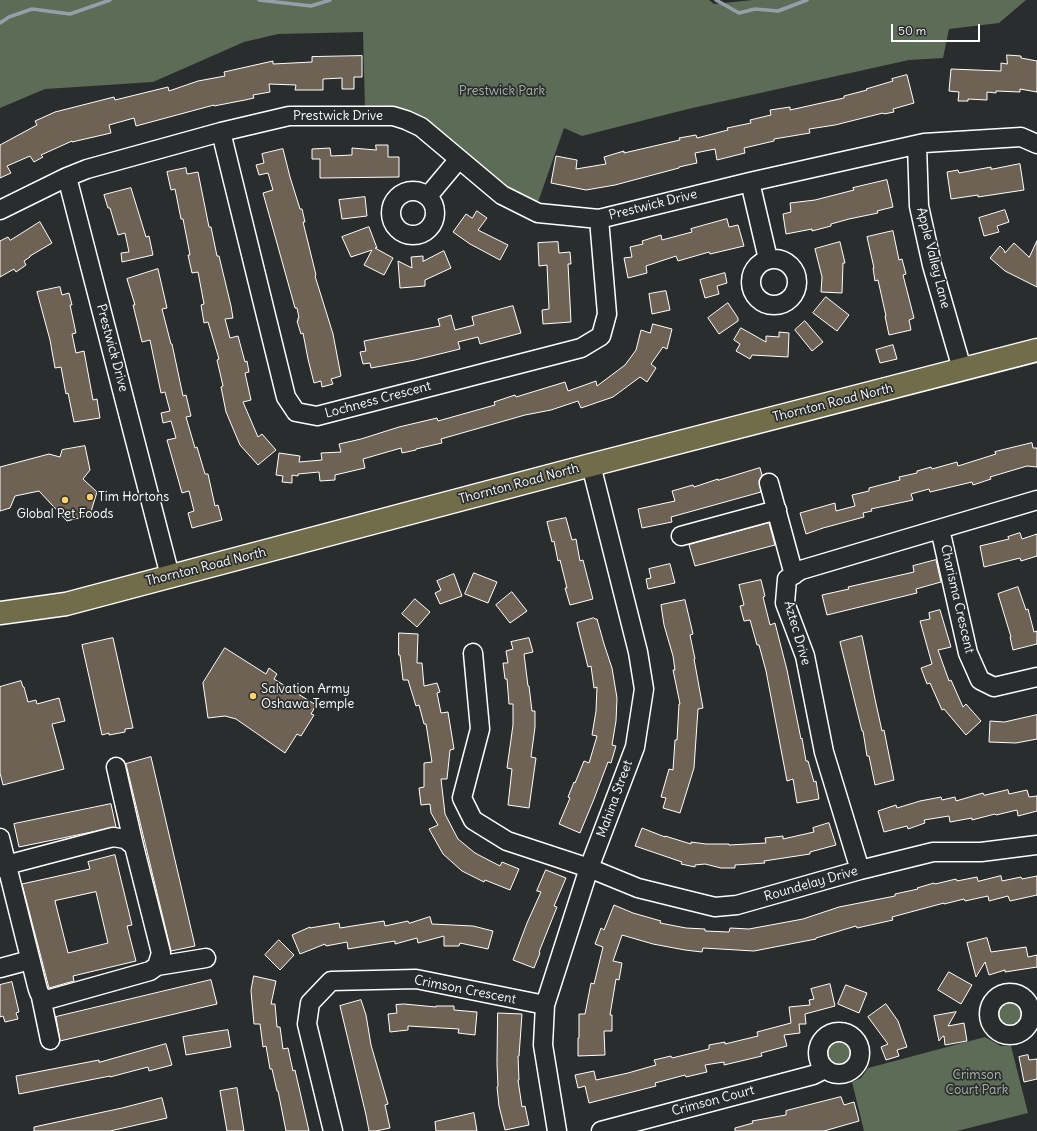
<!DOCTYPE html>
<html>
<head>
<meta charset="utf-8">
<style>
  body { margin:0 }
  #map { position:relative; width:1037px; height:1131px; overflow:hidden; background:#2a2d2e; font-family:Delius,sans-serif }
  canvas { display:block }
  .scale { position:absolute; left:891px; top:24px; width:89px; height:18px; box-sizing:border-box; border:2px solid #fff; border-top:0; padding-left:5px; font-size:12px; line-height:14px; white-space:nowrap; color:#fff; -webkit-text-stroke:3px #2a2d2e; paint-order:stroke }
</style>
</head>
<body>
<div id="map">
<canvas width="1037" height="1131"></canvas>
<div class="scale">50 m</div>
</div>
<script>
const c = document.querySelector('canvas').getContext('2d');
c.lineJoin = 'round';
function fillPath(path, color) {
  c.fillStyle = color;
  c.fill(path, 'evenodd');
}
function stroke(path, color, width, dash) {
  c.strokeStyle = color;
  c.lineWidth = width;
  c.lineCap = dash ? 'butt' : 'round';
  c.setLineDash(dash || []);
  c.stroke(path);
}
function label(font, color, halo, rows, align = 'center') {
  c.font = font + ' Delius,sans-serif';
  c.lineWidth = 3.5;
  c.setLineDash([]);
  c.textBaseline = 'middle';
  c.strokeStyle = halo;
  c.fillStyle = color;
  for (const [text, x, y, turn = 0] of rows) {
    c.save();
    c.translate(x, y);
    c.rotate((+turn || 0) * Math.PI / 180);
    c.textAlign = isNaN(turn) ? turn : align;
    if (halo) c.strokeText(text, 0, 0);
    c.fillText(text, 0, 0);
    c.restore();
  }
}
const green = new Path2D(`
  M0,0H709L714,4L753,0H1026L999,23L949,29L943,58L909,60L688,109L582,136L564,128L538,202L515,194L423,119L365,110L363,32L278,34L244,42L153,82L45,89L0,108Z
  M995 1014a15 15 0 1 1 30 0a15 15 0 1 1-30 0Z
  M985,1037L1001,1046H1011L1028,1113L957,1131H864L852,1082L861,1078L868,1068Z
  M825 1053a15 15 0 1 1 30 0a15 15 0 1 1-30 0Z`);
const stream = new Path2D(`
  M259,0L311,6L330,0
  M716,0L739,13L755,9L778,11L807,0
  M0,23L9,17L32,9L70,14L110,0`);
const building = new Path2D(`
  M1007,55L1021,56V58L1037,61V92L1020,89V92L996,91V93L987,92V100L968,99V101H958L959,92L949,91L951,69L1001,71V63L1007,64Z
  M362,56V77H354V89H342V78L323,79V90H295L296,85L269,84L270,92L253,95L254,98L245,100L214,106V105L136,126L134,118L109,125L111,133L72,142V141L41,155L43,157L34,162L30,156L7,166L11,173L0,178V145L37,125L35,121L55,112L114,97L115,100L168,87L169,91L198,81L225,76L224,72L273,61V64L312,62V57Z
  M907,75L914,103L893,109L894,112L884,114L883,113L835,125L809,129L810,133L774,139V141L744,148L745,153L717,160L715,149L695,153L697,163L679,167V168L615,185L586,190L551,183L556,156L577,160L576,169L606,164L604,157L624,151V153L680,140L679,138L696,135L697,138L728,130L727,128L751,123L750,120L771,115L770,110L790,107V110L844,98V96L867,90L866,89L893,81L892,79Z
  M376,145H388V157H399V177L320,178V159H312V149L330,148L331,156L352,155V148L376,150Z
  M283,149L290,177L300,209H302L305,222H303L316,275L315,276L333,334L341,376L331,379L333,384L322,387L321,381L314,383L308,359L303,333L301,334L297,321H298V318H299L297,308H295L263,193L273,190L268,173L259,175L256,165L264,163L262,154Z
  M1020,164L1024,190L978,197V195L951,199L947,172L958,170L959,173L991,167V169Z
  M186,168L187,174L198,172L209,227H211L217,256H219L231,306L233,318L225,319L230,338L238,336L245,362L247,361L249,372L245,373L251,400L243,402L258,437L262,434L276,450L258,465L240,445L226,412L221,387L223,386L217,360L219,359L208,322L204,323L201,305L204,304L198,272L192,273L188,255H190L183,219H181L175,189L171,190L167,172Z
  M887,180L893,207L877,211L878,213L849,219L831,224V226L812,231V229L786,234L783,214L791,212L790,203L815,200L854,190L853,188Z
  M131,188L146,237L149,236L153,255L122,262L121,253L129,252L125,233L118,235L110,208H108L104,195Z
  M365,197L367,216L342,219L339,200Z
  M1005,210L1009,222L997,226L999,232L984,236L979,218Z
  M477,211L487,218L478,230L508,245L500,260L470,244L453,232L466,214L472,218Z
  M727,219L729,227L738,225L744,246L710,254L709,252L678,261L676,256L646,266L647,273L628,278L624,258L632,257L630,247L643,244L642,241L661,235L662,240L692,232L691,229Z
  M40,222L52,243L30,256V257L24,261L26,265L16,272L14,269L0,277V241L8,237L10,240Z
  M369,227L377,248H375L393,258L384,275L364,265L372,250L351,257L342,237Z
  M893,231L899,260L902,259L906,274L903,275L914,318L909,320L911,330L889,335L885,316H886L878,280L875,281L873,268H874L867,237Z
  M1037,241V287L1005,271L990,258L1000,246L1004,250L1005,253L1014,243L1029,257Z
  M558,242L559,253L570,252L571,264H568L571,322L543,324L542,310L549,309L547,265L539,266L538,243Z
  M840,242L845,263H843L842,293L821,292L822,277L815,249Z
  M444,251L451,268L425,280V286L400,288L398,261L412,268L411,257L423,256V261Z
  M158,269L167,308L162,309L171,344H172L183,396L186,395L191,416L186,417L195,448L197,447L205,474H208L215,506L218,505L222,520L192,528L188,513L194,511L189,491L182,493L167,440L176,438L171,421L163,423L161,413L170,411L165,392L161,393L150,340L142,342L133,305H135L127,279Z
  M725,273L727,283L717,286L719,294L705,298L700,280Z
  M60,287L62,295L69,293L72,305H70L76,333L72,334L76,353L84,351L93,400L97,399L100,418L74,422L68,393L66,394L61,367L55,368L50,340L37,292Z
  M666,291L670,310L652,314L649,294Z
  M826,297L849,315L837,331L813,313Z
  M728,303L738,318V321L719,334L708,318Z
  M513,306L521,333L480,344L478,337L458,342L460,349L415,360L371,368L370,363L363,364L360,352L366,351L364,341L440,326L438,319L451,315L455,330L474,325L472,317Z
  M805,321L823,342L812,351L795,330Z
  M653,324L672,329L667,349L663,347L651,364L656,368L647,382L640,377L613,397L581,408L578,401L551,410L525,415L441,439L442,443L416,449V450L402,453L401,448L363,459L365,468L335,475V480L320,481L319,472L298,474V476L292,475V483L282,482L283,476L276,475L279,453L300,456L299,462L322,460L321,453L341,452L339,444L361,439L399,427L437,418L438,421L495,405L494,402L515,395L516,397L565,382L568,391L596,381L597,386L625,365L636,350L641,330L650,333Z
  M741,328L766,342V336L779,337V332L789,333L788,357L752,355L750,359L736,351L740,344L734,340Z
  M893,345L897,359L880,363L876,350Z
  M1032,443L1033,448H1037V467L1027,466L990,477L991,479L973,485L972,482L930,492L929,489L911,494L913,500L871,509L872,511L863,513L864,517L823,528L806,534L800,513L835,503L836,511L855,506L852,495L869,491V488L900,480L899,477L917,473V471L931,467L932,469L957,462L958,466L996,454L995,452Z
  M85,446L90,470L83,479L97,492L90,515L67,521L39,491L15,496L10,508L0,511V467L49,454L60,457L62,450Z
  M760,468L762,475L759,481L761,492L671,517L672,522L642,528L638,509L675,501L672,491L693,485L694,487L718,479V480Z
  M566,518L572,540L576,539L580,561L583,560L593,599L570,605L565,588H567L560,560L558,561L554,541L552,542L547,522Z
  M769,523L775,545L695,566L689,545Z
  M1020,533L1022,539L1037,534V556L1021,561L1020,558L984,567L980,546L1009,539L1008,537Z
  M936,560L941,582L916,589L917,593L827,615L822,595L849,589L848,587L914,572L913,566Z
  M670,564L675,583L648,589L646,579L651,578L649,569Z
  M474,573L497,582L488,603L465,594Z
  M454,574L462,596L440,604L435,593L441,590L437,581Z
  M761,580L765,596L763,597L770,625L775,623L787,670L801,739L802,738L806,761H808L814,782L816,781L819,799L797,803L793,779L787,781L766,671L759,645H757L750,620L744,621L740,606L744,605L739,585Z
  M1018,587L1026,610L1028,609L1034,632L1037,631V644L1013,650L1010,637H1011L998,594Z
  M512,592L527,611L510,623L496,605Z
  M415,599L430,612L417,627L402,614Z
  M685,600L693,634L690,635L695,659H694L703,708L698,709L694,768L680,813L663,808L666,798L661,797L669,769L673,770L675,740H677L679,704H680L673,670H675L673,656L664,625L661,605Z
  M940,610L951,647L938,650L949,681L951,680L963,707L966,704L981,721L966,735L944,709L942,710L930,683L927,684L921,668L932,664L920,621L930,619L929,613Z
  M594,618L595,619H597L604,644L612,668L617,698L616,721L612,745L616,746L611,763L608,762L594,799L580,833L559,824L570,798L568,797L574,782L575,783L584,761L589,763L597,736L592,735L596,711L597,687L594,688L591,666L588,667L577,623Z
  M399,633L418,634L417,663H422L424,686L437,683L440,692L437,693L441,713L448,712L454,749L450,750L447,779H441L445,814L458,839L475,853L500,866L502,862L519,869L510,890L485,880L484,882L462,871L443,854L429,829L438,825L431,813L430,804L421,805L419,788L424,787V763L432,762L426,724H424L419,705L416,706L408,680H403L400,655H399Z
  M862,636L875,699L882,731L884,730L894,780L875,785L869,756H867L863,731H862L840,642Z
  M113,638L133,728L125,729V732L109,735V733L102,735L82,645Z
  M529,638L533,652L524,654L528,686H529L532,711H535V727L531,757L536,758L529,808L508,805L512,769L507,768L513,725V704H509L507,679H505L503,663H508L506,651L513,649L511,642Z
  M225,648L266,674L269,668L277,674L274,679L316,705L311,714L314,715L301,736L297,734L285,753L236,719L225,716L208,718L203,683Z
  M21,681L23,687H24L28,702L36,700L37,704L59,698L65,721L52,724L64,769L3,785L0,773V687Z
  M1037,715V739L1016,743L989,742L990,721L1004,722Z
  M151,757L195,946L171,951L126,764Z
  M1008,790L1009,794L1027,790L1029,797L1037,796V811L1018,816L1017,810L996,815L995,814L972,820V818L950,822L949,816L924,820L925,823L908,829L907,826L884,832L878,811L896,805L897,808L920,801L941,797L942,800L955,797L956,801L983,793L984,795Z
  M111,804L116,827L19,847L14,824Z
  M829,823L836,845L810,852V854L764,861L765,863L735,865V868H721L705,864L695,865V867L681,864L682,862L635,846L642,828L665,837V836L691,844V842L706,844H729V845L766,843L765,838L783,836V839L814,832L813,828Z
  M115,855L132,925L127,926L136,961L73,976L74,981L49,988L22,884L90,869L88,862ZM96,892L108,943L68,953L55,901Z
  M546,870L566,878L554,906L557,907L539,952L540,953L534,968L513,960L527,923L541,892L537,891Z
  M1001,876L1002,881L1021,877L1022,879L1037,876V895L1010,901L1008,896L989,901L988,896L965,901L964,899L944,904V903L892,917L893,920L857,928L856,926L816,938V939L754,951L703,948L702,952L685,950L653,944L622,935L613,961L622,963L619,980L616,979L610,1015H612V1031H604L605,1055L578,1056V1038H579V1014H585L591,983L594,984L603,947L595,944L601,928L604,930L614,905L633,913L661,921L660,923L686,928L705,929V931L729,932L730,928L749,929L803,919L839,907L895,896V894L918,889L917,888L934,883L935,884L956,879L957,881L977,877L978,881Z
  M430,917L432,924L473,926L493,931L488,949L460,943L459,946H444V936L418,943L417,938L395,944V941L348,949L347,942L326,946L325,944L300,954L292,935L310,927V928L339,923L340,928L384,921L385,926L408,921L409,923Z
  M987,938L991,952L1026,947L1028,957L1037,955V967L1005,972V970L989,975L985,962L976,977L967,943Z
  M279,940L294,955L280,970L265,955Z
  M949,972L972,985L961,1004L938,990Z
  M254,976L276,981L271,1004H275L277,1027H280L283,1049L288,1048L293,1071L295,1070L309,1131H286L278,1091H277L272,1069H270L266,1046L263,1047L260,1024H254L251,991Z
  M211,980L217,1004L60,1041L56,1017Z
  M12,982L19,1012L16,1013L18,1019L5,1022L3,1016L0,1017V985Z
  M830,984L835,1006L805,1014L806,1024H799L800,1033L784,1035L787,1046L761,1053L762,1056L724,1065V1062L705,1065L707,1072L686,1077L685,1075L655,1083L656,1086L589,1103L585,1086L578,1088L575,1075L594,1071L596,1080L628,1073L656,1065L654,1060L671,1056L672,1058L709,1049V1045L725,1042V1044L758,1036L757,1032L791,1023L789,1007L810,1005L809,1000L814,999L811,989Z
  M846,985L867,993L859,1013L838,1004Z
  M361,1000L366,1015L371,1045L388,1104L385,1105L390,1128L376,1131H369L366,1115L340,1006Z
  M404,1004L436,1007V1006H454V1010L477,1012L475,1035L458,1033L459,1029L408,1026V1030L390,1032L388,1014L397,1013L396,1005Z
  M886,1004L898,1021L907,1047L897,1050L899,1056L886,1060L881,1047L888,1044L868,1017Z
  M956,1012L948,1026L964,1023L967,1041L945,1045L944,1036L942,1037L939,1041L934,1016Z
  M498,1013L522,1014L519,1056H518L519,1080H518L522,1107L525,1106L529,1125L505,1130L499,1106L497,1087L498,1086L497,1064Z
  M228,1030L231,1047L186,1055L183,1037Z
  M166,1044L172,1065L149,1071L148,1067L110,1077V1076L19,1094L16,1076L99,1060V1062Z
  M1028,1055L1029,1060L1037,1059V1079L1024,1082L1019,1057Z
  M237,1088L244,1131H227L220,1091Z
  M841,1097L844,1105L854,1102L859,1121L824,1131H735V1128L753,1123L752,1121L786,1115V1111Z
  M162,1098L167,1118L110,1131H34V1127L122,1108Z
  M474,1113L477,1131H436L435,1122Z`);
const minor = new Path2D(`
  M221,132L286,397L296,412L317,416L581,348L601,336L607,314L599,219
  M917,145L919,206L932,265L962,369
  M67,177L170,576
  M750,182L768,259
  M391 213a22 22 0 1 1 44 0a22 22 0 1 1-44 0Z
  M428,196L459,159
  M0,210L67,177L87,169L221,132L289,116H393L406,120L421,127L502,195L538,213L599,219L750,182L924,143L1021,137L1037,144
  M751 282a23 23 0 1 1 46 0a23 23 0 1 1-46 0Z
  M769,483L794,575
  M940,529L968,653L980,680L994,687L1037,677
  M681,536L777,510
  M473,653L480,729L462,798L473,820L507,841L589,868L638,888L715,907L737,905L860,870L933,852H981L1037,845
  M116,767L134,846
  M0,838L37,986C39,994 41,999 50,999L150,971L157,966L161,953L134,846L125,839L113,837L14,863L0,868
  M860,870L824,752L805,656L785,603L787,579L801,570L1037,500
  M157,966L206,958
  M0,968L30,960
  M989 1014a21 21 0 1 1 42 0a21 21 0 1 1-42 0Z
  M41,997L50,1040
  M818 1053a21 21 0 1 1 42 0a21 21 0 1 1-42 0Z
  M333,1131L307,1024L310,1003L331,981L416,979L545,1005
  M557,1131L543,1045L545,1005L589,868L635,747L644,689L638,652L591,465
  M601,1131L813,1075L825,1069`);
const major = new Path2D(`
  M0,613L66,604L591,465L1037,350`);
const markers = [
  [90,497,4,"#ffd166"],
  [65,500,4,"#ffd166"],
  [253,696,4,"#ffd166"]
];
const parkNames = [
  ["Prestwick Park",502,91],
  ["Crimson",977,1075],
  ["Court Park",977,1090]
];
const streetNames = [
  ["Prestwick Drive",338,116],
  ["Prestwick Drive",653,205,-14],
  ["Apple Valley Lane",933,258,76],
  ["Prestwick Drive",112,348,75],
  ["Lochness Crescent",378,400,-15],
  ["Thornton Road North",833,403,-14],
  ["Thornton Road North",519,484,-15],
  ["Thornton Road North",206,567,-14],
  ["Charisma Crescent",957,599,77],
  ["Aztec Drive",797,633,74],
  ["Mahina Street",615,799,-70],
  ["Roundelay Drive",811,884,-16],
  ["Crimson Crescent",465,990,11],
  ["Crimson Court",713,1101,-15]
];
const poiNames = [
  ["Tim Hortons",98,497],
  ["Global Pet Foods",65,514,"center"],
  ["Salvation Army",261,689],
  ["Oshawa Temple",261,704]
];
fillPath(green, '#5c6c56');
stroke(stream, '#94a0a9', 3.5);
fillPath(building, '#6e6255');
stroke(building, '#fff', 1);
stroke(minor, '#fff', 21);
stroke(major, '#fff', 25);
stroke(minor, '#2a2d2e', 18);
stroke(major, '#716d4b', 22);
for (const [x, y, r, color] of markers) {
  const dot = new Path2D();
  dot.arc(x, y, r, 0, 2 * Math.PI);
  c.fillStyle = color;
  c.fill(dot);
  stroke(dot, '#2a2d2e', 1.5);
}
label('13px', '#aeb6aa', '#2a2d2e', parkNames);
label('13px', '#fff', '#2a2d2e', streetNames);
label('13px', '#fff', '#2a2d2e', poiNames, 'left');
</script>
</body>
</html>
